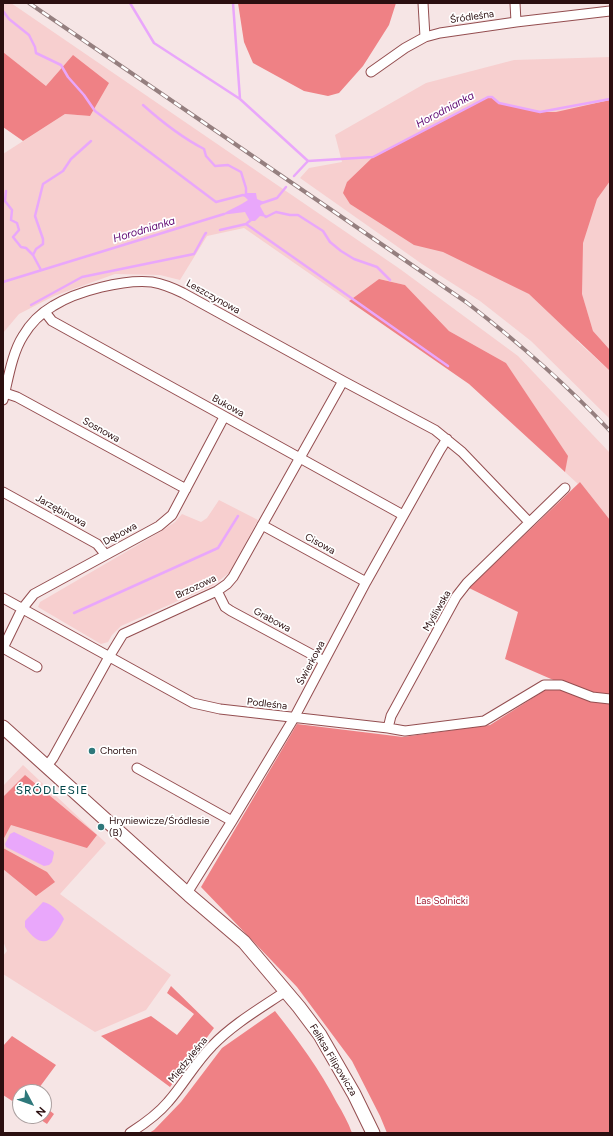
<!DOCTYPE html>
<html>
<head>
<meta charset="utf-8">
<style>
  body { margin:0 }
  #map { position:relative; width:613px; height:1136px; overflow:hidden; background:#f6e5e5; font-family:Figtree,sans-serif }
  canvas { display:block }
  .frame { position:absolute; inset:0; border:4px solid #2b0f10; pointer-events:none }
  .north { position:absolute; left:12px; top:1084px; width:40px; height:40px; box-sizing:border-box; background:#fff; border:1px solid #aa9f9f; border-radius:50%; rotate:131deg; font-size:11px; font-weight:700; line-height:16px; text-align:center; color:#2b0f10 }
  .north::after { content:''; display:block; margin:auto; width:14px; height:18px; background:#2e787b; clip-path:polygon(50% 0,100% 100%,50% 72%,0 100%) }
</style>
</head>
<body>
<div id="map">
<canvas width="613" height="1136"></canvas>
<div class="frame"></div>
<div class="north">N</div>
</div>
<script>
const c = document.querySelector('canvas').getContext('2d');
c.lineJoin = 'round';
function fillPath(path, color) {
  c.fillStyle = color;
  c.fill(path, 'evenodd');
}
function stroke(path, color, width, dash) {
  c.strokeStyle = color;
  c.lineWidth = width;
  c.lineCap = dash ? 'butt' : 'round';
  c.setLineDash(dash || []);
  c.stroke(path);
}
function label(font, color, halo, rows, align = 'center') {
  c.font = font + ' Figtree,sans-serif';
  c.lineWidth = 3.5;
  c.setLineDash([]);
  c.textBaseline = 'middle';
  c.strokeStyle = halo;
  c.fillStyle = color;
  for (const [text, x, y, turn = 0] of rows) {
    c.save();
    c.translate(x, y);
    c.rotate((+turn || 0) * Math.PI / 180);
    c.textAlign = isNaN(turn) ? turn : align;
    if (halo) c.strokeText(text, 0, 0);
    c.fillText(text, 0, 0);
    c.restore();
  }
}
const green = new Path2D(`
  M3,3H11L400,269L518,356L610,453V520L580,482L578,484L565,472L567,456L506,363L449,331L405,285L379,279L349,301L244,228L207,236L180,280L160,275L115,274L54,296L19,314L3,333V154L65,114L90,116L46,86L3,52Z
  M610,57V350L593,331L582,295L577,341L610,371V419L531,341L480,301L422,264L300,178L309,168L342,162L335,135L426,83L514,60Z
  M219,500L258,520L229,573L212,586L121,626L112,635L108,642L101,644L38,607L40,602L160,532L175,522L182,514L201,522L207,518Z
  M23,765L106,843L60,894L171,975L146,1010L95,1032L3,974V956L7,951L3,941V786Z`);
const forest = new Path2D(`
  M238,3H396L389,25L363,66L339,93L328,96L304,91L253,63L244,42Z
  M3,52L46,86L73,55L109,83L90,116L65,114L23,141L3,127Z
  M488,97H492L499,103L540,112H556L610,100V181L597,199L583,243L582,294L593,331L610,350V371L529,294L443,252L414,245L350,204L343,193L347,182L373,157Z
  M379,279L405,285L449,331L506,363L568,456L565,472L469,384L349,301Z
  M580,482L610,520V1133H387L380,1116L352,1061L297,987L201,887L297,724L403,737L490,725L558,682L505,659L518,612L469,588Z
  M25,775L97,835L87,848L11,825L3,840V797Z
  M3,848L47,872L55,882L36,896L3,869Z
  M171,986L214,1028L170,1087L101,1036L151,1016L177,1035L194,1014L167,993Z
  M275,1011C298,1040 320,1070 337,1103C343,1113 348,1122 352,1133H149L154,1130L181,1102L222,1048Z
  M12,1036L56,1065L36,1092H20V1106L3,1095V1046Z
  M44,1106L54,1114L47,1124L35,1116H44Z`);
const water = new Path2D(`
  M246,193H256L257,199L264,202L260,206L266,217L260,216L255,221H250L245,212L221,215C230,209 240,206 248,200L243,195Z
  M14,832L53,851L54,853L52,862L49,865L44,866L6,847L5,844L10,834Z
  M43,902C50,903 61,912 64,919C53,941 43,952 25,927V921Z`);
const stream = new Path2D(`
  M130,3L154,43L240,99
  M233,3L240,99L308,161
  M3,11L9,19L29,35L35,47L36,53L61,65L68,77L84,95L95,111L216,202L243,195L247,196
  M143,105C162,122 181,137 204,149L206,156L215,166L228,165L241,172L246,188V196
  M294,176L308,161L373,157L488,97H492L499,103L540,112L610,99
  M6,191L5,201L12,210L11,220L17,223L19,230L13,237L21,247L26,248L33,255
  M262,203L277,198L286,187
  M265,216L266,217L276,212L290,215H298L323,231L330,242L341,251L354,259L377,267L390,280
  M246,224L448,366
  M220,230L246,224L251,220
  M41,270L33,255L36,249L43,244V239L35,216L43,184L63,171L71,159L91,141
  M3,282L224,214
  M31,305L82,277L194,254L205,234L206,233
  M74,613L218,548L238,516`);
const street = new Path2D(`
  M423,3L425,37
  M515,3L516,22
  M371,72L405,48L425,37L440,33L516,22L610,11
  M45,312L52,321L403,515
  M5,393L17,397L186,489
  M3,400C8,380 12,353 23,336C30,324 41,313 53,306C77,291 124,279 152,282C163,284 173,288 183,293L343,381L435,430L462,452L529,522
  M3,492L97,544L105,554
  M262,525L366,582
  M217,591L225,607L231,611L324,661
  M3,598L193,703L220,709L388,728L405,731L484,721L544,685H561L592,697L610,699
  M3,648L22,609L34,594L159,526L172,515L224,417
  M3,648L37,667
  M388,728L391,716L456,597L467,583L565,488
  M46,767L53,758L109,657L123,634L217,591L227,584L233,577L343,381
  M137,768L232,821
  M187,893L232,821L294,718L366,582L440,450L447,439
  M130,1133C144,1124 158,1114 168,1102C184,1084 195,1063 212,1046C233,1024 261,1008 286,991`);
const secondary = new Path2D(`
  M3,727L189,895L244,942L299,1007L320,1035L354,1094L373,1133`);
const rail = new Path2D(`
  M29,3L466,302C518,342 566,384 610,431`);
const markers = [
  [92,751,4,"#2e787b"],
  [101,827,4,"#2e787b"]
];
const streetNames = [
  ["Śródleśna",472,17,-8],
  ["Leszczynowa",213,297,29],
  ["Bukowa",228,406,29],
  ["Sosnowa",101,430,29],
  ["Jarzębinowa",61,511,29],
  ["Dębowa",120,534,-28],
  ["Cisowa",320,544,29],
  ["Brzozowa",196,587,-25],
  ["Myśliwska",437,611,-60],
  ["Grabowa",272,620,28],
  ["Świerkowa",311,663,-62],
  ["Podleśna",267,704,7],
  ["Międzyleśna",188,1060,-51],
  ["Feliksa Filipowicza",333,1060,59]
];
const poiNames = [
  ["Chorten",100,751],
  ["Hryniewicze/Śródlesie",109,821],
  ["(B)",109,833]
];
const parkNames = [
  ["Las Solnicki",442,901]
];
const waterNames = [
  ["Horodnianka",445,110,-28],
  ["Horodnianka",144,230,-17]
];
const quarterNames = [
  ["ŚRÓDLESIE",52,790]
];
fillPath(green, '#f7cfcf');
fillPath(forest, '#ef8185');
fillPath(water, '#e9a7fb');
stroke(stream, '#e9a7fb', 2.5);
stroke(street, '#944e50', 11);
stroke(secondary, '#944e50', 15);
stroke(street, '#fff', 9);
stroke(secondary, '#fff', 13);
stroke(rail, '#957f7f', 4);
stroke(rail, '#fff', 2.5, [8]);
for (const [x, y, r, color] of markers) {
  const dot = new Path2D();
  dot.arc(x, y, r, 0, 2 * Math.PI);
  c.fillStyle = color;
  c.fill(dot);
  stroke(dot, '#fff', 1.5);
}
label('10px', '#2b0f10', '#fff', streetNames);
label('10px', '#2b0f10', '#fff', poiNames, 'left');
label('10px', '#9f1c31', '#fff', parkNames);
label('italic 11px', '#5e0771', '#fff', waterNames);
c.letterSpacing = '1px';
label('12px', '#014548', '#fff', quarterNames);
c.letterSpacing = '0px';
</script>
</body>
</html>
